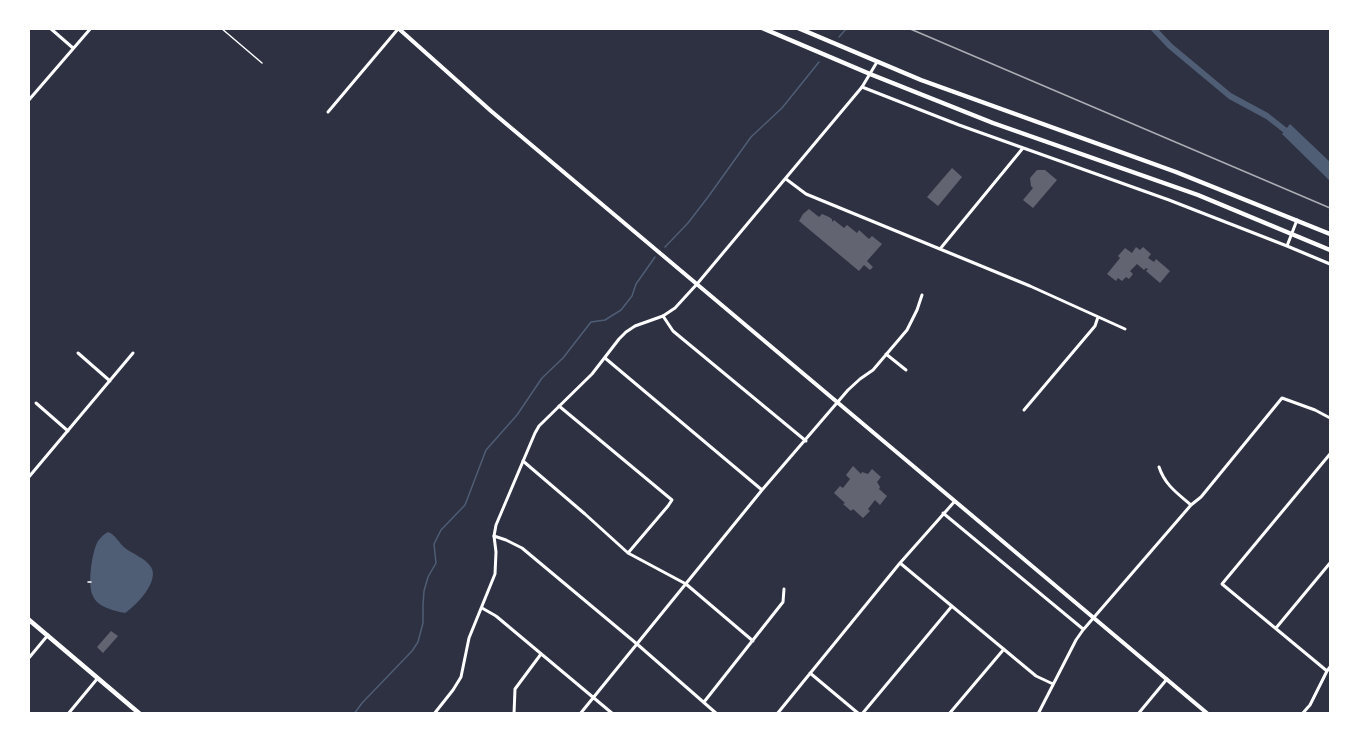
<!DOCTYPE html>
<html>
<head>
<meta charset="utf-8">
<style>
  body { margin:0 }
  #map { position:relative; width:1359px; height:742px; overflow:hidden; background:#2d3142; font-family:"Public Sans",sans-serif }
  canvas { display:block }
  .frame { position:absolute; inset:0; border:30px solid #fff; pointer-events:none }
</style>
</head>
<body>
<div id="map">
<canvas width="1359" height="742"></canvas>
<div class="frame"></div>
</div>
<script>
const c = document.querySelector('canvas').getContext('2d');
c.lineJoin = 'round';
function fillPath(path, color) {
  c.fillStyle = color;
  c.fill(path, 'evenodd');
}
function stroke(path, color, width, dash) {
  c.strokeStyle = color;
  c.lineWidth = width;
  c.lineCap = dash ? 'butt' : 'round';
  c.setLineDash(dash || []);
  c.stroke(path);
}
const water = new Path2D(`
  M1290,124L1330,162V181L1282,134Z
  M108,532C116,535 118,542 125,548C133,554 145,558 151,567C160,581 136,606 125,613C115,611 97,607 93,596C87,585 92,551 98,541C101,537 104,534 108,532Z`);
const stream = new Path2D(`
  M839,37L847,28
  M665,247L688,223L708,197L751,137L782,108L819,62
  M354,714L362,703L412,651L418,642L423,623V605L424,591L428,577L436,563L434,544L441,530L465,505L486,450L517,415L542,378L563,358L591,322L605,320L621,310L632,296L636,284L655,257`);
const canal = new Path2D(`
  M1153,28L1170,46L1230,96L1267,116L1290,134`);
const building = new Path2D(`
  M952,168L962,177L938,206L927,197Z
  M1037,170H1045L1057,180L1033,208L1023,200L1033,188L1031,186L1030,178Z
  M809,209L819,217L822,214L829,217L832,219V222L834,220L844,228L847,225L857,233L859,230L869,239L872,236L882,244L867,261L873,267L870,270L864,265L859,271L799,221L803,214Z
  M1136,247L1140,250L1143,247L1151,254L1148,258L1154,262L1156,259L1170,271L1160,283L1146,271L1148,269L1146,268L1144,270L1137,264L1130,271L1133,274L1129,279L1126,277L1122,281L1118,278L1116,281L1107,274L1120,258L1118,256L1125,248L1132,253Z
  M853,466L861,474L862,472L868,474L872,469L881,477L877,482L880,487L879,489L887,496L880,505L875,500L868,509L870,511L863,518L853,509L851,511L843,504L845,503L834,493L840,486L843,488L850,479L846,475Z
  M111,631L118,636L103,653L97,647Z`);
const path = new Path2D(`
  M88,582H91`);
const service = new Path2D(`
  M221,28L262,63`);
const minor = new Path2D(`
  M50,28L73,48
  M862,87L959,125L1169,200L1287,246L1330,264
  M28,101L91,28
  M328,112L398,29
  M786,179L806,194L1030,286L1125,329
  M1287,246L1297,220
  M940,249L1023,148
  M663,316L673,331L806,441
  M78,353L110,381
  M886,354L906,370
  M605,358L762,490
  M36,403L68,431
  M559,406L672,500L668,506L628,553
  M1024,410L1095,326L1098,317
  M523,461L585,514L628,553L686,584L753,641
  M1159,467C1165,485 1177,493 1191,505
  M28,478L133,353
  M943,513L1083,629
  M494,536L506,540L522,548L637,644L717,714
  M900,563L1036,676L1053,684
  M482,608L496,616L613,714
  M1276,628L1330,563
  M28,659L48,635
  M1327,671L1222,584L1330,454
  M810,673L859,714
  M704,702L783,602L784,589
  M68,714L97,679
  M514,714L515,689L541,654
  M580,714L762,490L848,390L860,379L873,370L907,330L917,310L922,295
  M777,714L900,563L955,501
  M862,714L952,606
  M949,714L1004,649
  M1038,714L1076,640L1083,630L1191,505L1201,497L1282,398L1315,410L1330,418
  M1138,714L1167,679
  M1302,714L1310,705L1327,671L1330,667`);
const tertiary = new Path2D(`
  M434,714L453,690L461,677L469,638L495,574L496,552L494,536L496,525L535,433L539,426L592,374L619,339L626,332L635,326L663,316L675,308L697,284L862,87L877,62`);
const secondary = new Path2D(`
  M398,28L491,111L1208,714`);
const primary = new Path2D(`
  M762,28L870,74L993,123L1198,195L1330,250
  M798,28L921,80L1176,172L1330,234
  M28,619L140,714`);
const rail = new Path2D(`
  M908,28L1330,208`);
fillPath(water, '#4f5d75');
stroke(stream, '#4f5d75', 1.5);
stroke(canal, '#4f5d75', 6);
fillPath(building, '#626471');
stroke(path, '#fff', 1.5);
stroke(service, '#fff', 1.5);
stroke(minor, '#fff', 3);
stroke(tertiary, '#fff', 3);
stroke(secondary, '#fff', 4);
stroke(primary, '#fff', 4.5);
stroke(rail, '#abadb3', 1.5);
</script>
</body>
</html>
